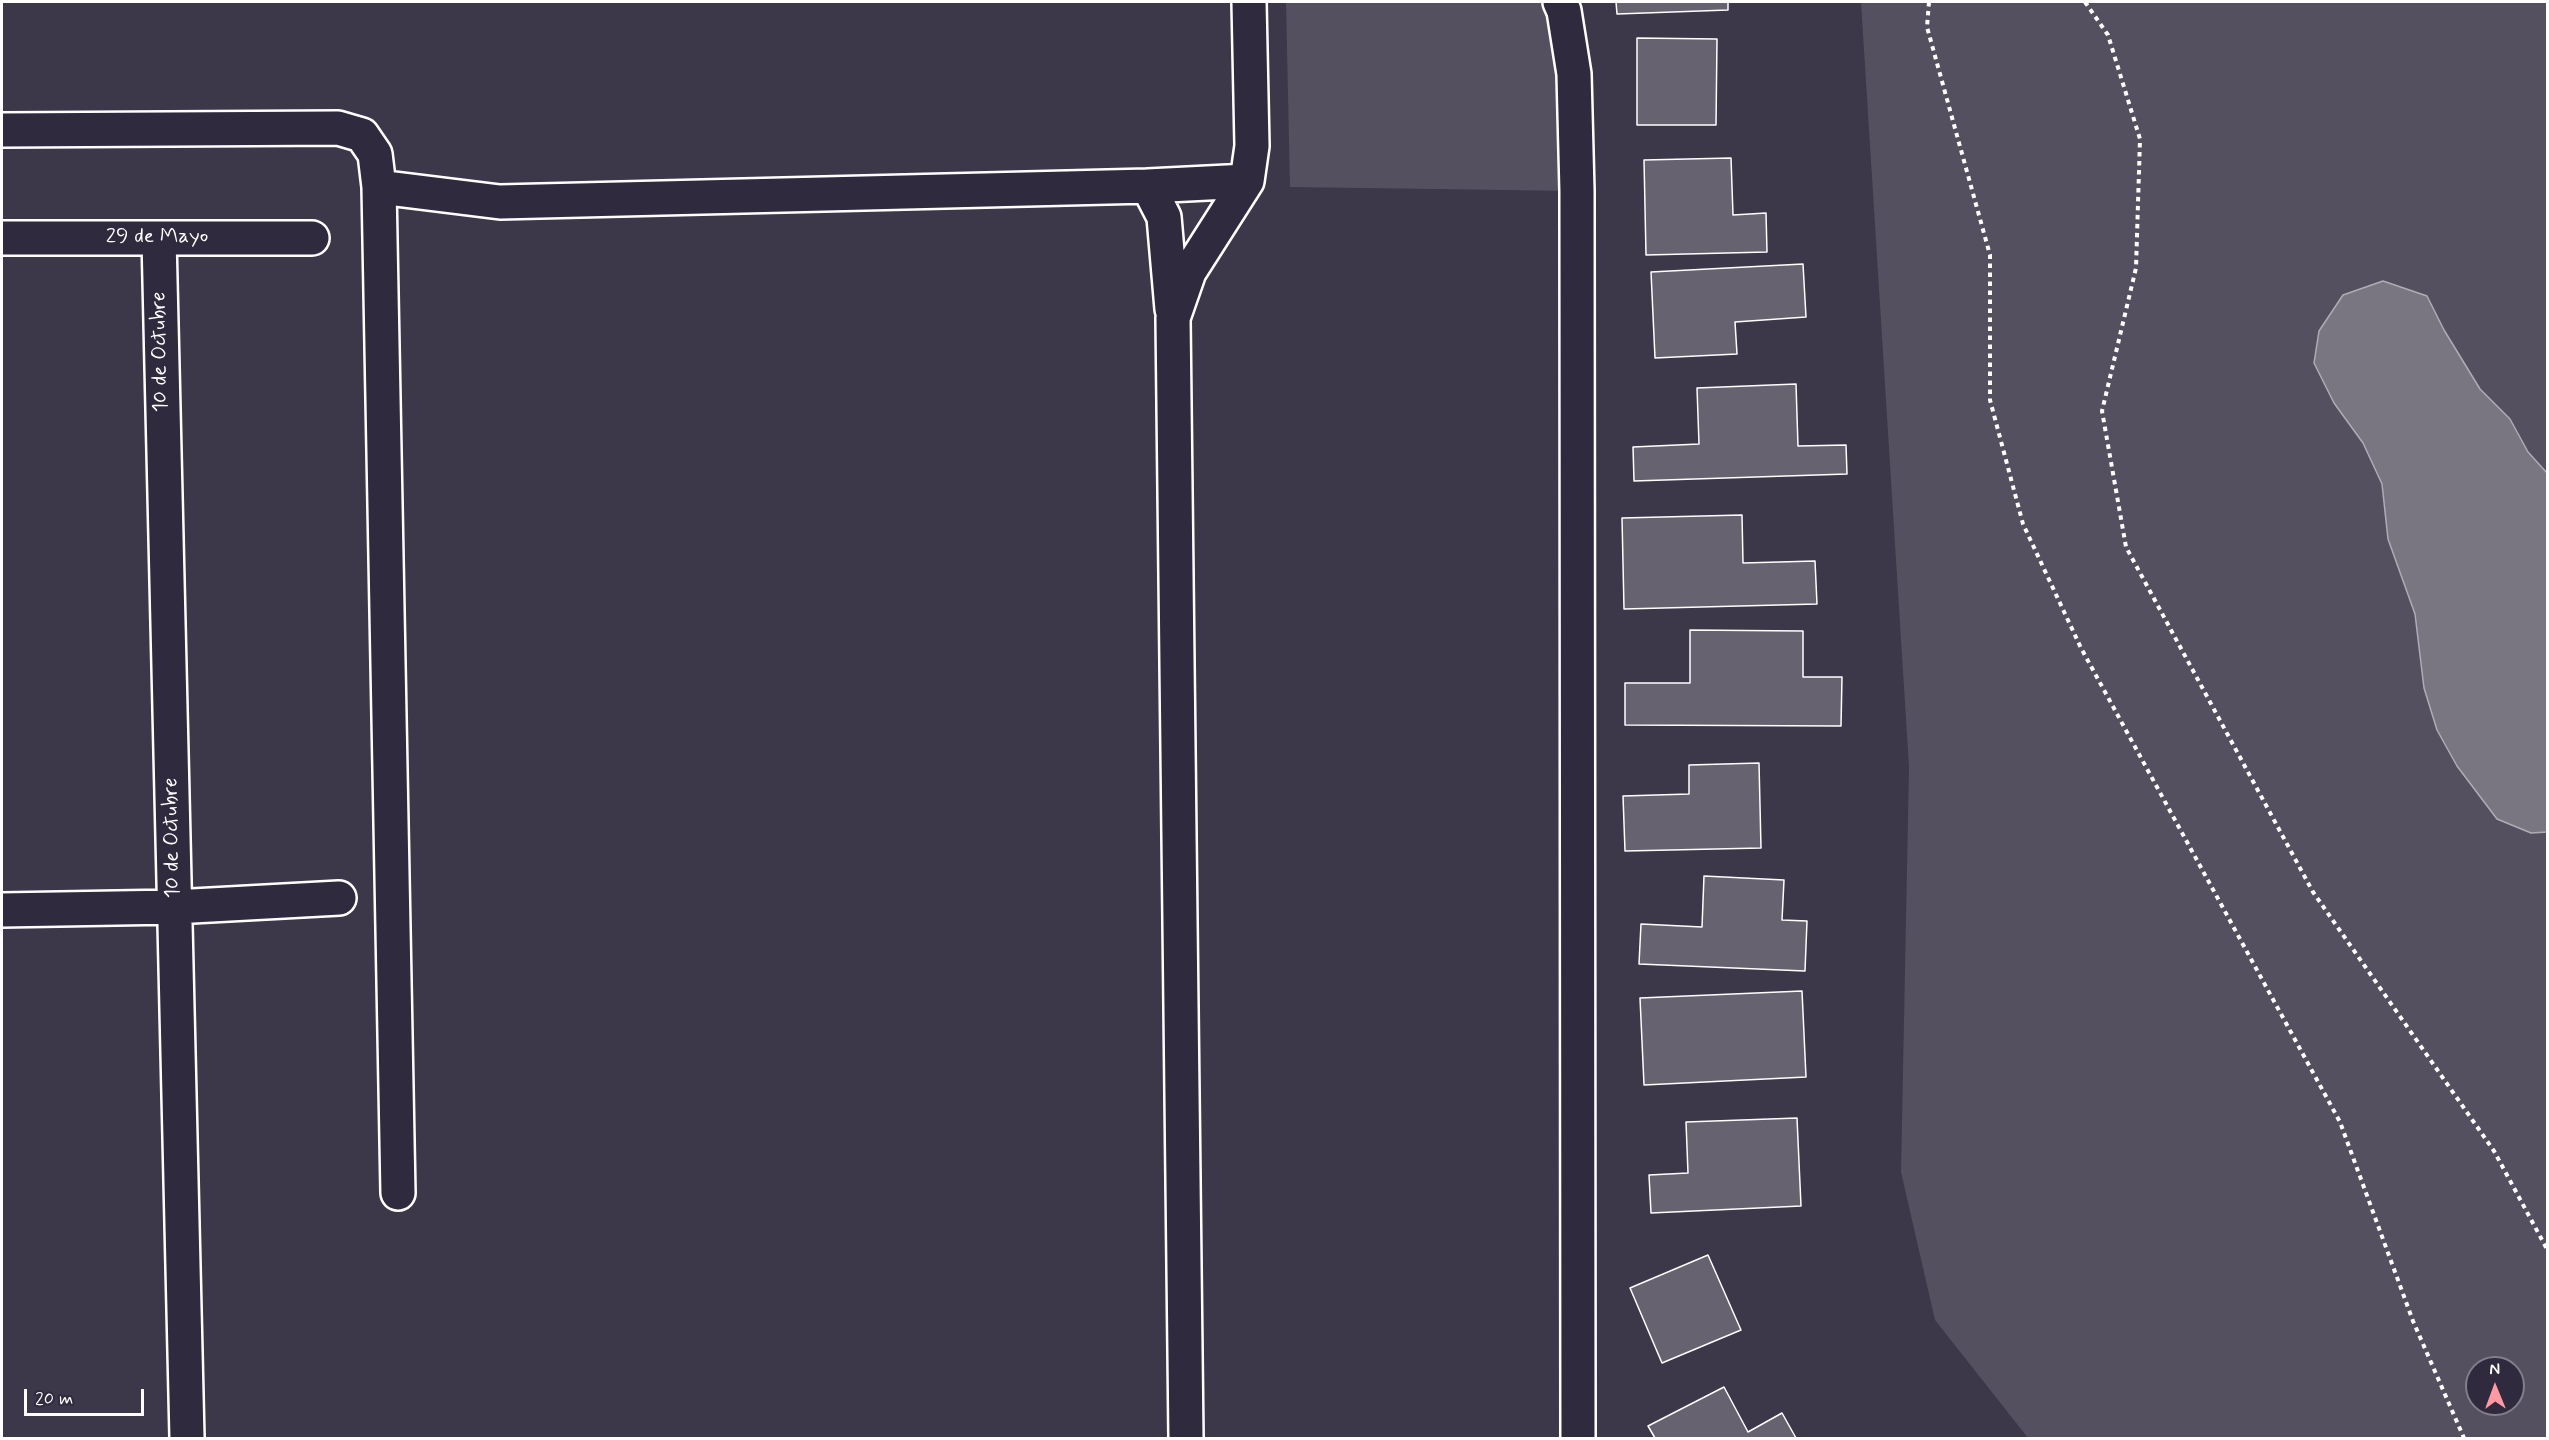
<!DOCTYPE html>
<html>
<head>
<meta charset="utf-8">
<style>
  body { margin:0 }
  #map { position:relative; width:2549px; height:1440px; overflow:hidden; background:#3c3749; font-family:Mynerve,sans-serif }
  canvas { display:block }
  .frame { position:absolute; inset:0; border:3px solid #fff; pointer-events:none }
  .north { position:absolute; left:2465px; top:1356px; width:60px; height:60px; box-sizing:border-box; background:#2f2a3d; border:2px solid #827f8b; border-radius:50%; rotate:359deg; font-size:16px; font-weight:700; line-height:24px; text-align:center; color:#fff }
  .north::after { content:''; display:block; margin:auto; width:21px; height:27px; background:#ff9aa2; clip-path:polygon(50% 0,100% 100%,50% 72%,0 100%) }
  .scale { position:absolute; left:24px; top:1389px; width:120px; height:27px; box-sizing:border-box; border:3px solid #fff; border-top:0; padding-left:8px; font-size:18px; line-height:21px; white-space:nowrap; color:#fff; -webkit-text-stroke:4px #2f2a3d; paint-order:stroke }
</style>
</head>
<body>
<div id="map">
<canvas width="2549" height="1440"></canvas>
<div class="frame"></div>
<div class="north">N</div>
<div class="scale">20 m</div>
</div>
<script>
const c = document.querySelector('canvas').getContext('2d');
c.lineJoin = 'round';
function fillPath(path, color) {
  c.fillStyle = color;
  c.fill(path, 'evenodd');
}
function stroke(path, color, width, dash) {
  c.strokeStyle = color;
  c.lineWidth = width;
  c.lineCap = dash ? 'butt' : 'round';
  c.setLineDash(dash || []);
  c.stroke(path);
}
function label(font, color, halo, rows, align = 'center') {
  c.font = font + ' Mynerve,sans-serif';
  c.lineWidth = 5;
  c.setLineDash([]);
  c.textBaseline = 'middle';
  c.strokeStyle = halo;
  c.fillStyle = color;
  for (const [text, x, y, turn = 0] of rows) {
    c.save();
    c.translate(x, y);
    c.rotate((+turn || 0) * Math.PI / 180);
    c.textAlign = isNaN(turn) ? turn : align;
    if (halo) c.strokeText(text, 0, 0);
    c.fillText(text, 0, 0);
    c.restore();
  }
}
const green = new Path2D(`
  M1286,2H1560L1577,191L1290,187Z
  M1861,2H2547V1438H2028L1935,1320L1901,1172L1909,767ZM2477,1368H2513V1404H2477Z`);
const water = new Path2D(`
  M2383,281L2427,296L2444,330L2480,389L2510,419L2528,452L2547,473V832L2531,833L2497,819L2457,766L2437,730L2424,688L2415,614L2388,539L2382,484L2363,443L2334,403L2314,363L2319,331L2343,295Z`);
const building = new Path2D(`
  M1616,2H1728V10L1617,14Z
  M1637,38L1717,39L1716,125H1637Z
  M1731,158L1733,215L1766,213L1767,252L1646,255L1644,160Z
  M1803,264L1806,317L1735,322L1737,354L1655,358L1651,272Z
  M1796,384L1798,446L1846,445L1847,474L1634,481L1633,447L1699,444L1697,388Z
  M1742,515L1743,563L1815,561L1817,604L1624,609L1622,518Z
  M1690,630L1803,631V677H1842L1841,726L1625,725V683H1690Z
  M1759,763L1761,848L1625,851L1623,796L1689,794V765Z
  M1704,876L1784,880L1782,920L1807,921L1805,971L1639,964L1641,924L1702,927Z
  M1802,991L1806,1077L1644,1085L1640,998Z
  M1797,1118L1801,1206L1651,1213L1649,1175L1688,1173L1686,1122Z
  M1708,1255L1741,1330L1662,1363L1630,1288Z
  M1724,1387L1748,1432L1782,1413L1796,1438H1655L1648,1426Z`);
const path = new Path2D(`
  M1929,2L1927,27L1990,255V400L2023,524L2081,648L2340,1122L2413,1321L2464,1438
  M2085,2L2108,35L2140,139L2136,268L2102,411L2126,547L2313,892L2494,1151L2548,1251`);
const minor = new Path2D(`
  M1560,2L1564,11L1574,74L1577,191L1578,1438
  M2,130L338,128L362,135L375,154L379,187L500,202L1148,186L1247,181
  M1148,186L1164,217L1172,309
  M379,187L398,1193
  M2,238H312
  M159,238L187,1438
  M2,910L174,907L339,898
  M1186,1438L1173,318L1189,272L1247,181L1252,146L1249,2`);
const streetNames = [
  ["29 de Mayo",157,238],
  ["10 de Octubre",161,352,-91],
  ["10 de Octubre",173,838,-91]
];
fillPath(green, '#555060');
fillPath(water, '#797682');
stroke(water, '#afadb4', 1.5);
fillPath(building, '#666270');
stroke(building, '#fff', 1.5);
stroke(minor, '#fff', 38);
stroke(path, '#fff', 4, [4.5, 4.5]);
stroke(minor, '#2f2a3d', 33);
label('21px', '#fff', '#2f2a3d', streetNames);
</script>
</body>
</html>
